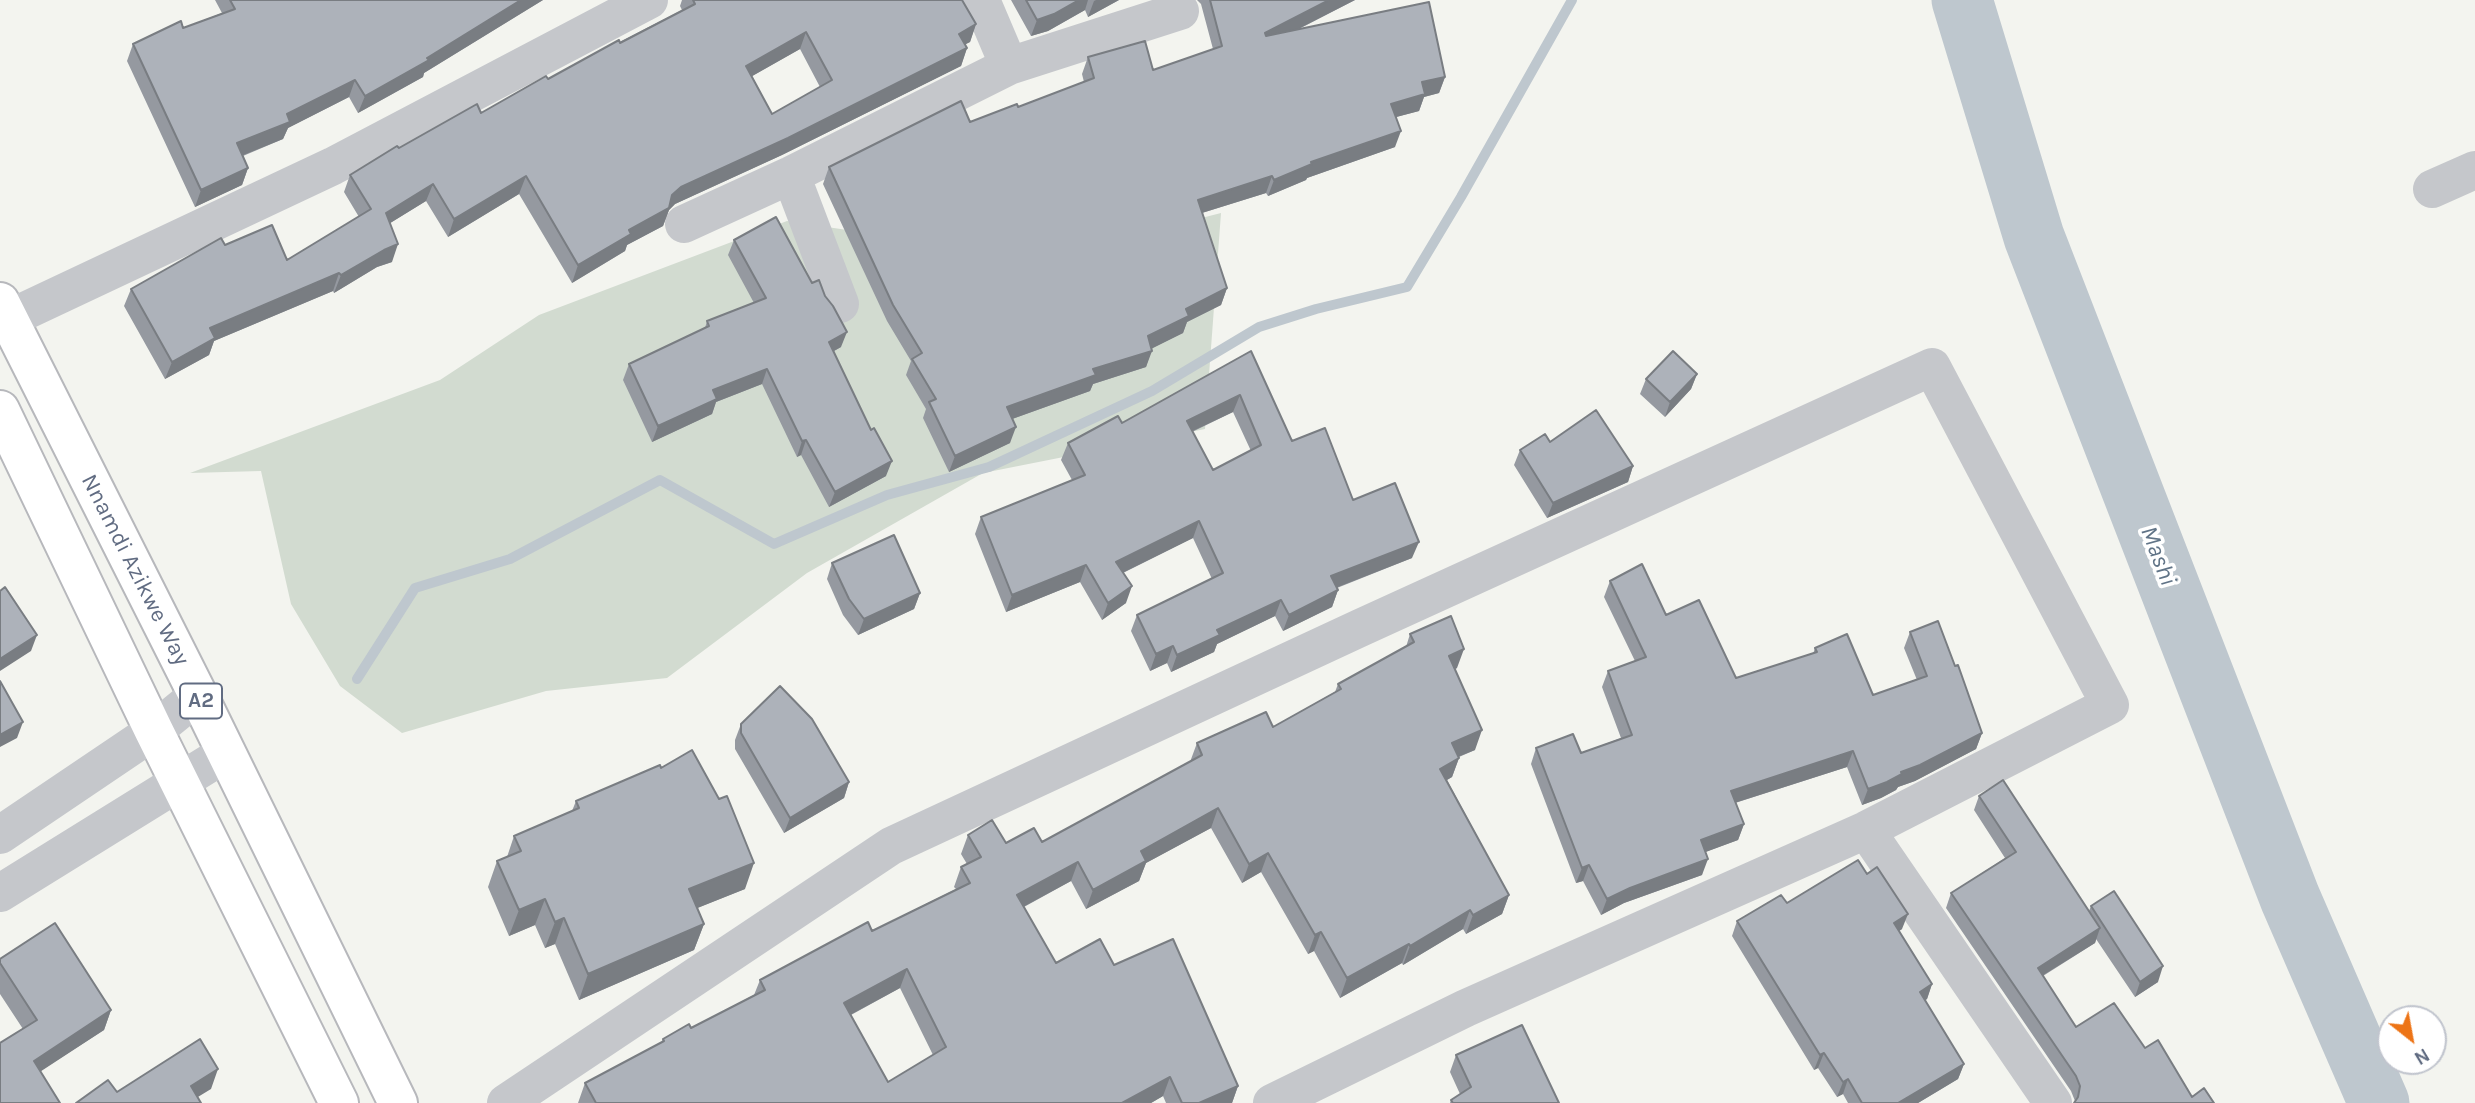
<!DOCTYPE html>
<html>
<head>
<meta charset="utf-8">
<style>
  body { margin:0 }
  #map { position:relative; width:2475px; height:1103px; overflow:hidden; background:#f3f4ef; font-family:Karla,sans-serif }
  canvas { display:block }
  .north { position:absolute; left:2377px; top:1005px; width:70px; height:70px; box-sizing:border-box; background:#fff; border:2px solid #c0c4cd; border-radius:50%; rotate:149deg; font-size:19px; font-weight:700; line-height:28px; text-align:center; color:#616c82 }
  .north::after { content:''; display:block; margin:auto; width:24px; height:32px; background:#ed7416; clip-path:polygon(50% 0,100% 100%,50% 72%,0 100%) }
</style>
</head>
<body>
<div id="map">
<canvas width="2475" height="1103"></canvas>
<div class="north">N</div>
</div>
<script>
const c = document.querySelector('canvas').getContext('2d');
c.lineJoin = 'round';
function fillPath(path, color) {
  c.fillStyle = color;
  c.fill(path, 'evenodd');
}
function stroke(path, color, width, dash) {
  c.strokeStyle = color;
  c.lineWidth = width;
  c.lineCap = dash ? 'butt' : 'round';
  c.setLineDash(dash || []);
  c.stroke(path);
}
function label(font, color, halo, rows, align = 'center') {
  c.font = font + ' Karla,sans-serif';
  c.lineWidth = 7;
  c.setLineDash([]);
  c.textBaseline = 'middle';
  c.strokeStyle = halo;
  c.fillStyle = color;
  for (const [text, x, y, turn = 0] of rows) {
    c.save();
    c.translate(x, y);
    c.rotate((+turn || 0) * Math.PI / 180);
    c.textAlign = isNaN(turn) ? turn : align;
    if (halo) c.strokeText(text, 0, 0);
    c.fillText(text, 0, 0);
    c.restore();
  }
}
const green = new Path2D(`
  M1221,213L1205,429L983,473L807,573L667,678L546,691L402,733L340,686L291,604L261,471L190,473L440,380L539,315L787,221L1041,259Z`);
const stream = new Path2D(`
  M357,679L415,588L510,559L660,480L774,544L887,495L989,467L1152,391L1259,327L1316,309L1407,287L1461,197L1572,0`);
const river = new Path2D(`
  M1962,0L2034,237L2290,898L2379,1103`);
const minor = new Path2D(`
  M981,0L1009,66
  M791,175L840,304
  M2432,189L2475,170
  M684,224L791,175L1009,66L1180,11
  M8,319L333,166L649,0
  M1866,830L2053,1103
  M0,835L154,731L198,695
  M0,893L226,753
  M506,1103L891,846L1360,628L1932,367L2110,705L1866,830L1466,1008L1272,1103`);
const highway = new Path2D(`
  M0,302L198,695L398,1103
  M0,410L154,731L339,1103`);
const wall = new Path2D(`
  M215,0H543L424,73L423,77L358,113L349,97L288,128L283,139L243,156L248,168L242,185L195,207L127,61L133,44L183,28L222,13Z
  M682,0H962L976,24L970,42L965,44L967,48L961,66L782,155L675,204L669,210L663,226L627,245L625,251L572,283L519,194L448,237L426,201L390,223L392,262L377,267L334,293L333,291L214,341L209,355L165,379L124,306L131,289L225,245L287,260L359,217L344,192L350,175L399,148L481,113L682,10L680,6ZM800,49L820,87L772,114L752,76Z
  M1011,0H1119L1088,17L1085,10L1048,31L1031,36Z
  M1197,0H1355L1297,30L1445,77L1439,93L1424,97L1419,111L1396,117L1395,147L1307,178L1306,180L1268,196L1266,193L1202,213L1227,288L1221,305L1187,322L1183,333L1152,348L1146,367L1093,384L1090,391L1012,419L1010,443L949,472L923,418L926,409L906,375L911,361L887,321L823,184L829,167L1018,107L1084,82L1082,74L1088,57L1153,70L1213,49L1201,4Z
  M734,240L841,347L834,351L886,476L829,507L801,455L797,457L762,384L716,402L712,414L652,442L623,380L629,364L705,328L707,321L754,303L728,255Z
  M1251,351L1292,441L1412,558L1337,588L1338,590L1332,607L1283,631L1275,616L1217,644L1214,652L1171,672L1167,663L1150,671L1131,631L1137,615L1212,579L1193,538L1123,573L1126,603L1102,620L1080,582L1006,612L975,534L981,517L1072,480L1061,460L1068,443L1122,423ZM1233,412L1251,451L1213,470L1192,432Z
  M1697,374L1691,389L1665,417L1640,394L1646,379Z
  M1550,442L1633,466L1628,482L1547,518L1514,465L1520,450Z
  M832,563L920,593L914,609L858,635L843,615L827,579Z
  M1610,581L1666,615L1736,678L1813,654L1815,648L1873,695L1917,680L1904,648L1910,632L1955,666L1982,733L1976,749L1915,781L1898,787L1896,790L1881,798L1862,805L1847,767L1735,803L1744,824L1738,840L1705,852L1702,875L1624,903L1601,915L1583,881L1576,883L1531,764L1536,748L1581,753L1621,738L1602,687L1608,671L1635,661L1604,597Z
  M1410,634L1457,668L1455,669L1475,750L1459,757V758L1452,777L1447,780L1509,895L1502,914L1466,934L1463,929L1403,965L1402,963L1340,998L1314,951L1308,954L1261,872L1242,883L1211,828L1146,863L1139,881L1086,909L1071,881L1024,907L1056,963L1114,965L1238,1086L1232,1103H1166L1163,1096L1151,1103H578L585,1083L662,1042L663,1039L691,1028L754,995L760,980L872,931L956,889L954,887L961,867L967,864L961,854L968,835L1006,843L1042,842L1190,762L1197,743L1273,727L1335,692L1338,684L1406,647ZM900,988L933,1055L888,1082L851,1015Z
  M741,724L849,782L844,798L784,833L735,749V740Z
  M661,768L745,889L697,908L704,924L694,950L579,1000L555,944L545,948L535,925L509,936L488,887L497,861L507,857L514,836L572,811L576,801Z
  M1979,796L2089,911L2091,906L2158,982L2135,997L2096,939L2095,943L2043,976L2076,1027L2145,1048L2192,1097L2214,1103H2074L2075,1101L2071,1091L1946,908L1951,893L2005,858L1974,810Z
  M1787,903L1902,929L1899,931L1932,984L1927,999L1925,1000L1964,1064L1958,1079L1918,1103H1848L1843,1094L1837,1097L1818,1068L1814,1070L1732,936L1737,921Z
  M0,959L111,1010L104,1030L40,1071L0,1103L23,1029L0,994Z
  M1456,1055L1559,1103H1450L1451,1100L1460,1094L1450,1072Z`);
const shadedWall = new Path2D(`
  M521,0H543L424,73L423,77L358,113L365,96Z
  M1079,0H1088L1085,10L1048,31L1031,36L1037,20Z
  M1096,0H1119L1088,17L1094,1Z
  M1329,0H1355L1259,49L1265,33Z
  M976,24L970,42L953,51L959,34Z
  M806,32L800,49L740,83L746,66Z
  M967,48L961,66L782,155L675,204L669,210L663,226L627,245L625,251L572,283L578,265L629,230L681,187Z
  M1445,77L1439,93L1424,97L1419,111L1385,120L1391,104L1422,82Z
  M355,80L349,97L288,128L283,139L231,160L237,143L287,114Z
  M1401,131L1395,147L1307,178L1306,180L1268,196L1274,180L1311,162Z
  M248,168L242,185L195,207L201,190Z
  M526,176L519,194L448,237L454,219Z
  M1272,176L1266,193L1192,216L1198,200Z
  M433,184L426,201L379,230L386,213Z
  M398,244L392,262L377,267L334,293L341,275L384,250Z
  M339,273L333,291L214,341L209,355L165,379L172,362L210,328Z
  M1227,288L1221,305L1187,322L1183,333L1143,353L1148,336L1186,309Z
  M847,332L841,347L823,357L829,342Z
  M1152,351L1146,367L1093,384L1090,391L1001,423L1007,407L1093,369Z
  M767,369L762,384L716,402L712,414L652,442L658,426L713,390Z
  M1697,374L1691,389L1665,417L1670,402Z
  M1240,395L1233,412L1180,437L1187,421Z
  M1016,427L1010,443L949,472L955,456Z
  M806,440L801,455L797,457L802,441Z
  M892,461L886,476L829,507L835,492Z
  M1633,466L1628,482L1547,518L1553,503Z
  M1199,521L1193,538L1110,579L1116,562Z
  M1419,542L1412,558L1325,592L1331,576Z
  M1086,565L1080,582L1006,612L1012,595Z
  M1132,586L1126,603L1102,620L1108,603Z
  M1338,590L1332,607L1283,631L1289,615Z
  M920,593L914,609L858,635L864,619Z
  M1281,600L1275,616L1217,644L1214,652L1171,672L1177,655L1217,630Z
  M37,635L31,651L0,671V659Z
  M1173,646L1167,663L1150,671L1156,654Z
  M1464,649L1457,668L1441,675L1449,656Z
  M23,722L17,738L0,747V735Z
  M1482,730L1475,750L1445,762L1452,743Z
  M1982,733L1976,749L1915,781L1898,787L1896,790L1881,798L1862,805L1868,789L1901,772Z
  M1853,751L1847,767L1725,806L1731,791Z
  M1459,758L1452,777L1433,788L1440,769Z
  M849,782L844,798L784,833L790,818Z
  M1218,808L1211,828L1146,863L1139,881L1086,909L1093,890L1141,851Z
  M1744,824L1738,840L1695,856L1701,840Z
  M1268,853L1261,872L1242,883L1249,864Z
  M1708,859L1702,875L1624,903L1601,915L1607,899L1630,888Z
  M1078,862L1071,881L1010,914L1017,895Z
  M754,863L745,889L680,915L689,889Z
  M1589,865L1583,881L1576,883L1582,868Z
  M1509,895L1502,914L1466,934L1473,915Z
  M545,899L535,925L509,936L519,910Z
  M1470,910L1463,929L1403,965L1410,946Z
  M1908,914L1902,929L1889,938L1894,923Z
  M564,918L555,944L545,948L555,922Z
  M704,924L694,950L579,1000L588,974Z
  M2100,928L2095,943L2032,982L2038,968Z
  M1321,932L1314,951L1308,954L1315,935Z
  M1409,944L1402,963L1340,998L1347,978Z
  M2163,966L2158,982L2135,997L2140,982Z
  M907,969L900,988L837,1022L844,1003Z
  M1932,984L1927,999L1915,1007L1920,992Z
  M111,1010L104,1030L26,1081L34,1061Z
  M1824,1053L1818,1068L1814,1070L1820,1055Z
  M1964,1064L1958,1079L1918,1103H1898Z
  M218,1069L211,1089L188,1103L191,1086Z
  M1170,1077L1163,1096L1151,1103H1122Z
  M1848,1079L1843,1094L1837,1097L1843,1082Z
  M1238,1086L1232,1103H1199Z`);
const building = new Path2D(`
  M230,0H521L427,58L429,60L365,96L355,80L287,114L290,122L237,143L248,168L201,190L133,44L181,21L183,28L235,9Z
  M693,0H962L976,24L959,34L967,48L788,138L681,187L672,195L669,208L629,230L631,234L578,265L526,176L454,219L433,184L386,213L398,244L384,250L341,275L339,273L210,328L215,338L172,362L131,289L221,238L225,245L272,225L287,260L371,209L350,175L397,146L399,148L477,104L481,113L546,76L548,79L619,40L620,43L695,4ZM806,32L832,80L772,114L746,66Z
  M1026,0H1079L1054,14L1037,20Z
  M1210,0H1329L1265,33L1266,36L1429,2L1445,77L1422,82L1425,94L1391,104L1401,131L1311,162L1312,164L1274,180L1272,176L1198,200L1227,288L1186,309L1189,316L1148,336L1152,351L1093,369L1096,375L1007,407L1016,427L955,456L929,402L936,399L912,359L922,353L893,305L829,167L961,101L970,122L1017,104L1018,107L1094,78L1088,57L1145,41L1153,70L1222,46Z
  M776,217L812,283L819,280L825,296L833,306L847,332L829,342L871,430L874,428L892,461L835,492L806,440L802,441L767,369L713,390L717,399L658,426L629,364L709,326L707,321L766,298L734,240Z
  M1251,351L1292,441L1325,428L1353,500L1395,483L1419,542L1331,576L1338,590L1289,615L1281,600L1217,630L1220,635L1177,655L1173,646L1156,654L1137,615L1223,573L1199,521L1116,562L1132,586L1108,603L1086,565L1012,595L981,517L1085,475L1068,443L1118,416L1122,423ZM1240,395L1261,445L1213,470L1187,421Z
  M1673,351L1697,374L1670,402L1646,379Z
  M1596,410L1633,466L1553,503L1520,450L1545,434L1550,442Z
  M894,535L920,593L864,619L849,599L832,563Z
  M1642,564L1666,615L1699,600L1736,678L1817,652L1815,648L1847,634L1873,695L1927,676L1910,632L1938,621L1955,666L1958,665L1982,733L1920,765L1901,772L1902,774L1887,782L1868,789L1853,751L1731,791L1744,824L1701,840L1708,859L1630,888L1607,899L1589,865L1582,868L1536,748L1573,734L1581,753L1632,735L1608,671L1646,657L1610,581Z
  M5,587L37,635L0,659V591Z
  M1451,616L1464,649L1449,656L1482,730L1452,743L1459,758L1440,769L1509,895L1473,915L1470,910L1410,946L1409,944L1347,978L1321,932L1315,935L1268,853L1249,864L1218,808L1141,851L1146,861L1093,890L1078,862L1017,895L1056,963L1100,939L1114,965L1173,939L1238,1086L1199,1103H1182L1170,1077L1122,1103H596L585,1083L664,1041L663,1039L689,1024L691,1028L765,990L760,980L868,922L872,931L970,883L961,867L981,857L968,835L992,820L1006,843L1034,828L1042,842L1202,755L1197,743L1266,712L1273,727L1341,689L1338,684L1414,642L1410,634ZM907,969L946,1047L888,1082L844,1003Z
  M0,681L23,722L0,735Z
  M780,686L812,719L849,782L790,818L741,733V724Z
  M692,750L719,799L727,796L754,863L689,889L704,924L588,974L564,918L555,922L545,899L519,910L497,861L521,851L514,836L579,808L576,801L660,765L661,768Z
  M2003,780L2100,928L2038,968L2076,1027L2114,1003L2145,1048L2158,1040L2192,1097L2204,1088L2214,1103H2074L2078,1097L2080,1086L2076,1076L1951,893L2016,852L1979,796Z
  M1858,860L1867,874L1877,867L1908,914L1894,923L1932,984L1920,992L1964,1064L1898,1103H1862L1848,1079L1843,1082L1824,1053L1820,1055L1737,921L1781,895L1787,903Z
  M2114,891L2163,966L2140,982L2091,906Z
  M55,923L111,1010L34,1061L60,1103H0V1043L37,1020L0,963V959Z
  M1522,1025L1559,1103H1453L1451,1100L1471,1087L1456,1055Z
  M200,1039L218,1069L191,1086L201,1103H76L108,1080L117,1092Z`);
const shields = [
  [201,701,42]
];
const shieldNames = [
  ["A2",201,701]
];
const streetNames = [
  ["Nnamdi Azikwe Way",135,570,63]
];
const waterNames = [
  ["Mashi",2158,556,69]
];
fillPath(green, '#d2dbd0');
stroke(stream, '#bec7ce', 10);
stroke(river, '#bec7ce', 61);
stroke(highway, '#b7b8bc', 42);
stroke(minor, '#c5c7cb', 38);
stroke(highway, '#fff', 38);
fillPath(wall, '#9599a0');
fillPath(shadedWall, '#797d82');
fillPath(building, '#adb2ba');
stroke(building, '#797d82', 2);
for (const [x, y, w] of shields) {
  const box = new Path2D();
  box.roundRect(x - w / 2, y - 17.5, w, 35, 5);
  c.fillStyle = '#fff';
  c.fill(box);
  stroke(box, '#616c82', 2);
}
label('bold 21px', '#616c82', null, shieldNames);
label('23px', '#616c82', '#fff', streetNames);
label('italic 24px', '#617487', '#fff', waterNames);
</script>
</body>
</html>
